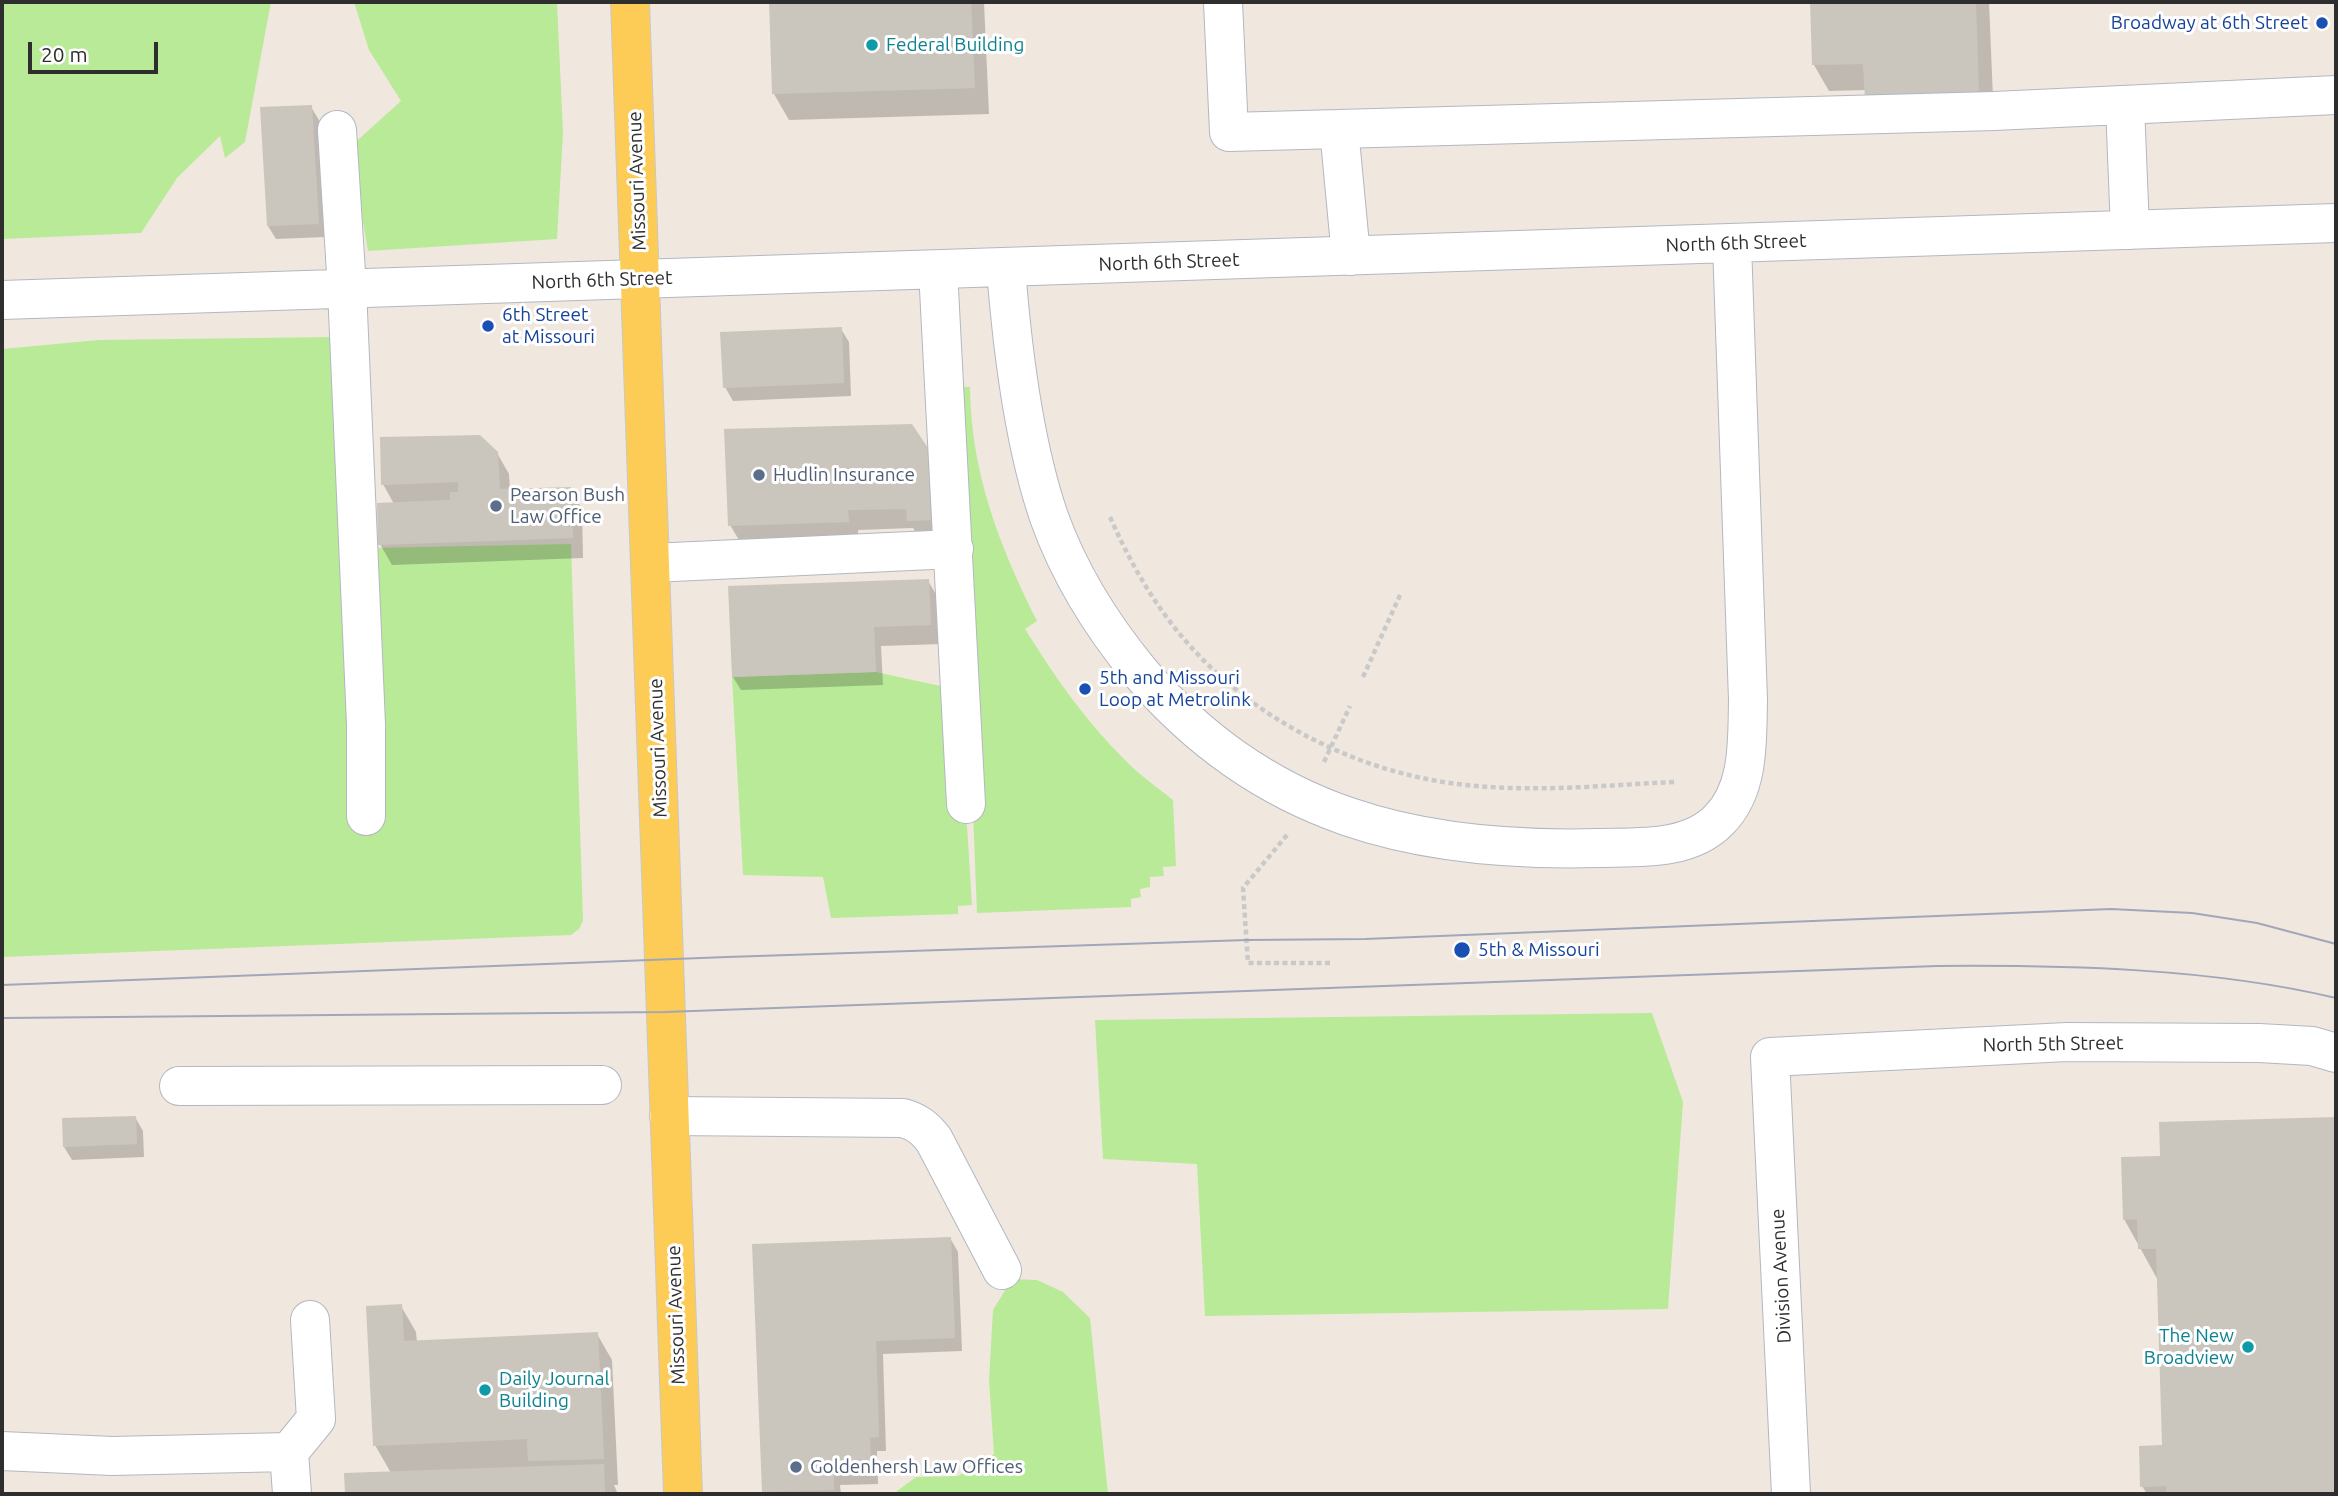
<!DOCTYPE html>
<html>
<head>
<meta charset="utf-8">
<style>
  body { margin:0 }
  #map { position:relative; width:2338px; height:1496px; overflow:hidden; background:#f0e8df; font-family:Ubuntu,sans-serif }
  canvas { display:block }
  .frame { position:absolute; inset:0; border:4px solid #2e2e2e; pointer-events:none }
  .scale { position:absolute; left:28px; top:42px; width:130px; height:32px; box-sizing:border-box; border:4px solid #2e2e2e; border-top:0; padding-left:9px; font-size:21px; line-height:24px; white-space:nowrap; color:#2e2e2e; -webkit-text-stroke:5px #fff; paint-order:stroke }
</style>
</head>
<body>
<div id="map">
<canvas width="2338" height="1496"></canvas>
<div class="frame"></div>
<div class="scale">20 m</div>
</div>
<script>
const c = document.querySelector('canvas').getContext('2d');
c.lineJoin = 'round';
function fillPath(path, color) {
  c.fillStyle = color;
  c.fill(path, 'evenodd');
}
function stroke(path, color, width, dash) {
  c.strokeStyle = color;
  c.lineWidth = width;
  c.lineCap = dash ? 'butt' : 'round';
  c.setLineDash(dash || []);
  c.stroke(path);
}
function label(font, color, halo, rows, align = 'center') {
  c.font = font + ' Ubuntu,sans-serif';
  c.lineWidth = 6;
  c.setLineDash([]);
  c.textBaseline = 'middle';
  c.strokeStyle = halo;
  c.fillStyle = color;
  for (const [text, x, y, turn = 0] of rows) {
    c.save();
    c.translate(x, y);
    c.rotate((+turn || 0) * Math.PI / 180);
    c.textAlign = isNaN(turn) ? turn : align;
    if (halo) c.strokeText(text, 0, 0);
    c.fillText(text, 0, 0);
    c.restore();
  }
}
const green = new Path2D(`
  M2,2H271L245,142L225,158L220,136L177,178L141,233L2,239Z
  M354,2H557L563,133L557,239L368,251L350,147L401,101L369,50Z
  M332,337L368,548L571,544L583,921L579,929L571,935L2,957V349L98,340Z
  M956,387H970C971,473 999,545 1037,621L1025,629C1055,677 1086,722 1127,762C1141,776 1158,788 1173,800L1176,866L1163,867L1164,876L1150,877V887L1140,889L1141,897L1131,899V907L977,913Z
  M876,672L945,687L966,810L972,905L958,906V914L831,918L823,877L743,875L732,677Z
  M1652,1013L1683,1102L1668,1309L1205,1316L1197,1164L1103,1159L1095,1020Z
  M1012,1279L1037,1280L1063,1292L1090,1318L1108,1494H893L916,1477L958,1476L994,1454L989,1380L993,1310Z`);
const shadow = new Path2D(`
  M770,2H984L989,114L789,120L774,94Z
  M1812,2H1989L1994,122L1866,90L1829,91L1814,65Z
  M311,107L319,120L326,237L276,239L268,226Z
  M841,329L849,342L851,396L733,401L725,387Z
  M927,449L939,470L941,540H920L913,528L858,530L859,542L742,545L730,525Z
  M497,453L509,474L510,491L570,489L582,509L583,558L392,565L380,544L394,504L383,484Z
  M928,581L940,601L942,644L881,646L883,685L741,690L733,677Z
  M135,1117L143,1131L144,1157L72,1160L64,1147Z
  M2336,1119V1494H2147L2142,1486L2164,1447L2159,1282L2124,1219L2162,1158L2161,1124Z
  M950,1238L958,1252L962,1351L883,1354L886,1451H877L878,1484L840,1485L841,1494H766L764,1492Z
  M401,1306L416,1332L417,1342L597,1334L612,1360L618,1485H614L618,1494H346V1475L391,1473L375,1445Z`);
const building = new Path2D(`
  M769,2H971L975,88L772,94Z
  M1810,2H1976L1979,96L1865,100L1863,64L1812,65Z
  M312,105L319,224L267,226L260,107Z
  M842,327L844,383L723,388L720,332Z
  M912,424L928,448L931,520L907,521L906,509L848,510L849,522L728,526L724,429Z
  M480,435L498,452L500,489L571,487L573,538L378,545L377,503L450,500V492H458V482L381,485L380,437Z
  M929,579L931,625L874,627L876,672L732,677L728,586Z
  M136,1116L137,1144L63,1147L62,1118Z
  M2336,1117V1494H2166V1486L2140,1487L2139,1446L2162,1445L2156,1249H2138L2137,1219L2123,1220L2121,1157L2160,1156L2159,1122Z
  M951,1237L955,1338L876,1341L879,1437L870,1438L871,1471L834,1472V1490L762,1492L752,1244Z
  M402,1304L404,1341L598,1332L604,1459L528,1461L527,1439L373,1446L366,1306Z
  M604,1464L605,1494H345L344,1473Z`);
const path = new Path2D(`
  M1110,517C1126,553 1144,587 1168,619C1239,715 1359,777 1477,786C1542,792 1609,785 1674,782
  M1363,677L1401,593
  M1324,762L1350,706
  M1287,835L1243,888L1248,963H1332`);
const minor = new Path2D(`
  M1223,2L1229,132L1994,111L2336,95
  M2125,105L2130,230
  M1339,129L1351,256
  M337,130L347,289L366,724V816
  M1006,268C1012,347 1023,441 1049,517C1069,573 1102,626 1140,672C1263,817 1416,853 1599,848C1639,847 1689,851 1719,820C1750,789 1747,741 1748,700L1732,244
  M938,270L966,804
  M2,300L2336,223
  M651,563L954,549
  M179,1086L602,1085
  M669,1116L903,1118C917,1122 925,1128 934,1140L1002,1270
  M2,1451L112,1456L289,1452
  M292,1494L289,1452L316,1419L310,1320
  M1791,1494L1770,1057L2067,1042L2259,1043L2312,1046L2336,1053`);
const major = new Path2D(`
  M630,2L683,1494`);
const tram = new Path2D(`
  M2,985L727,957L1247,940L1365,939L2111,909L2192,913L2257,923L2336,944
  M2,1018L665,1012L1937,966C2067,965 2210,968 2336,998`);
const markers = [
  [2322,23,7,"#1a4fb4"],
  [872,45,7,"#0f9aa8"],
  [488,326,7,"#1a4fb4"],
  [759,475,7,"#5c6f8a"],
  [496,506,7,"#5c6f8a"],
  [1085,689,7,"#1a4fb4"],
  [1462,950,9,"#1a4fb4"],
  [2248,1347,7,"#0f9aa8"],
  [485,1390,7,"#0f9aa8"],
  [796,1467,7,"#5c6f8a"]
];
const transitNames = [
  ["Broadway at 6th Street",2308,23,"right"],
  ["6th Street",502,315],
  ["at Missouri",502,337],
  ["5th and Missouri",1099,678],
  ["Loop at Metrolink",1099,700],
  ["5th & Missouri",1478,950]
];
const cultureNames = [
  ["Federal Building",886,45],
  ["The New",2234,1336,"right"],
  ["Broadview",2234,1358,"right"],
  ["Daily Journal",499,1379],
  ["Building",499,1401]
];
const streetNames = [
  ["Missouri Avenue",637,181,-92],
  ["North 6th Street",1736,243,-2],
  ["North 6th Street",1169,262,-2],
  ["North 6th Street",602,280,-2],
  ["Missouri Avenue",658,748,-92],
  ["North 5th Street",2053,1044,-1],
  ["Division Avenue",1781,1276,-93],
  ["Missouri Avenue",676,1315,-92]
];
const serviceNames = [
  ["Hudlin Insurance",773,475],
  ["Pearson Bush",510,495],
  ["Law Office",510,517],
  ["Goldenhersh Law Offices",810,1467]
];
fillPath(green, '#b9ea98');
fillPath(shadow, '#0003');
fillPath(building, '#cbc6bd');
stroke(minor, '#b3b7c2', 40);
stroke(major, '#c9c9c9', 40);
stroke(path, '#c9c9c9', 4.5, [5, 3.5]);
stroke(minor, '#fff', 38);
stroke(major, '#fdcc57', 38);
stroke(tram, '#a1a6b9', 2);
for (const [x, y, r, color] of markers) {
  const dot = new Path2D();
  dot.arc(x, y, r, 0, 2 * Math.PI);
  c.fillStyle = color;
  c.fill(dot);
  stroke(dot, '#fff', 2.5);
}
label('19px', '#164399', '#fff', transitNames, 'left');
label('19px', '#0d838f', '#fff', cultureNames, 'left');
label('19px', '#2e2e2e', '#fff', streetNames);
label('19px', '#4e5e75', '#fff', serviceNames, 'left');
</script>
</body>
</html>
